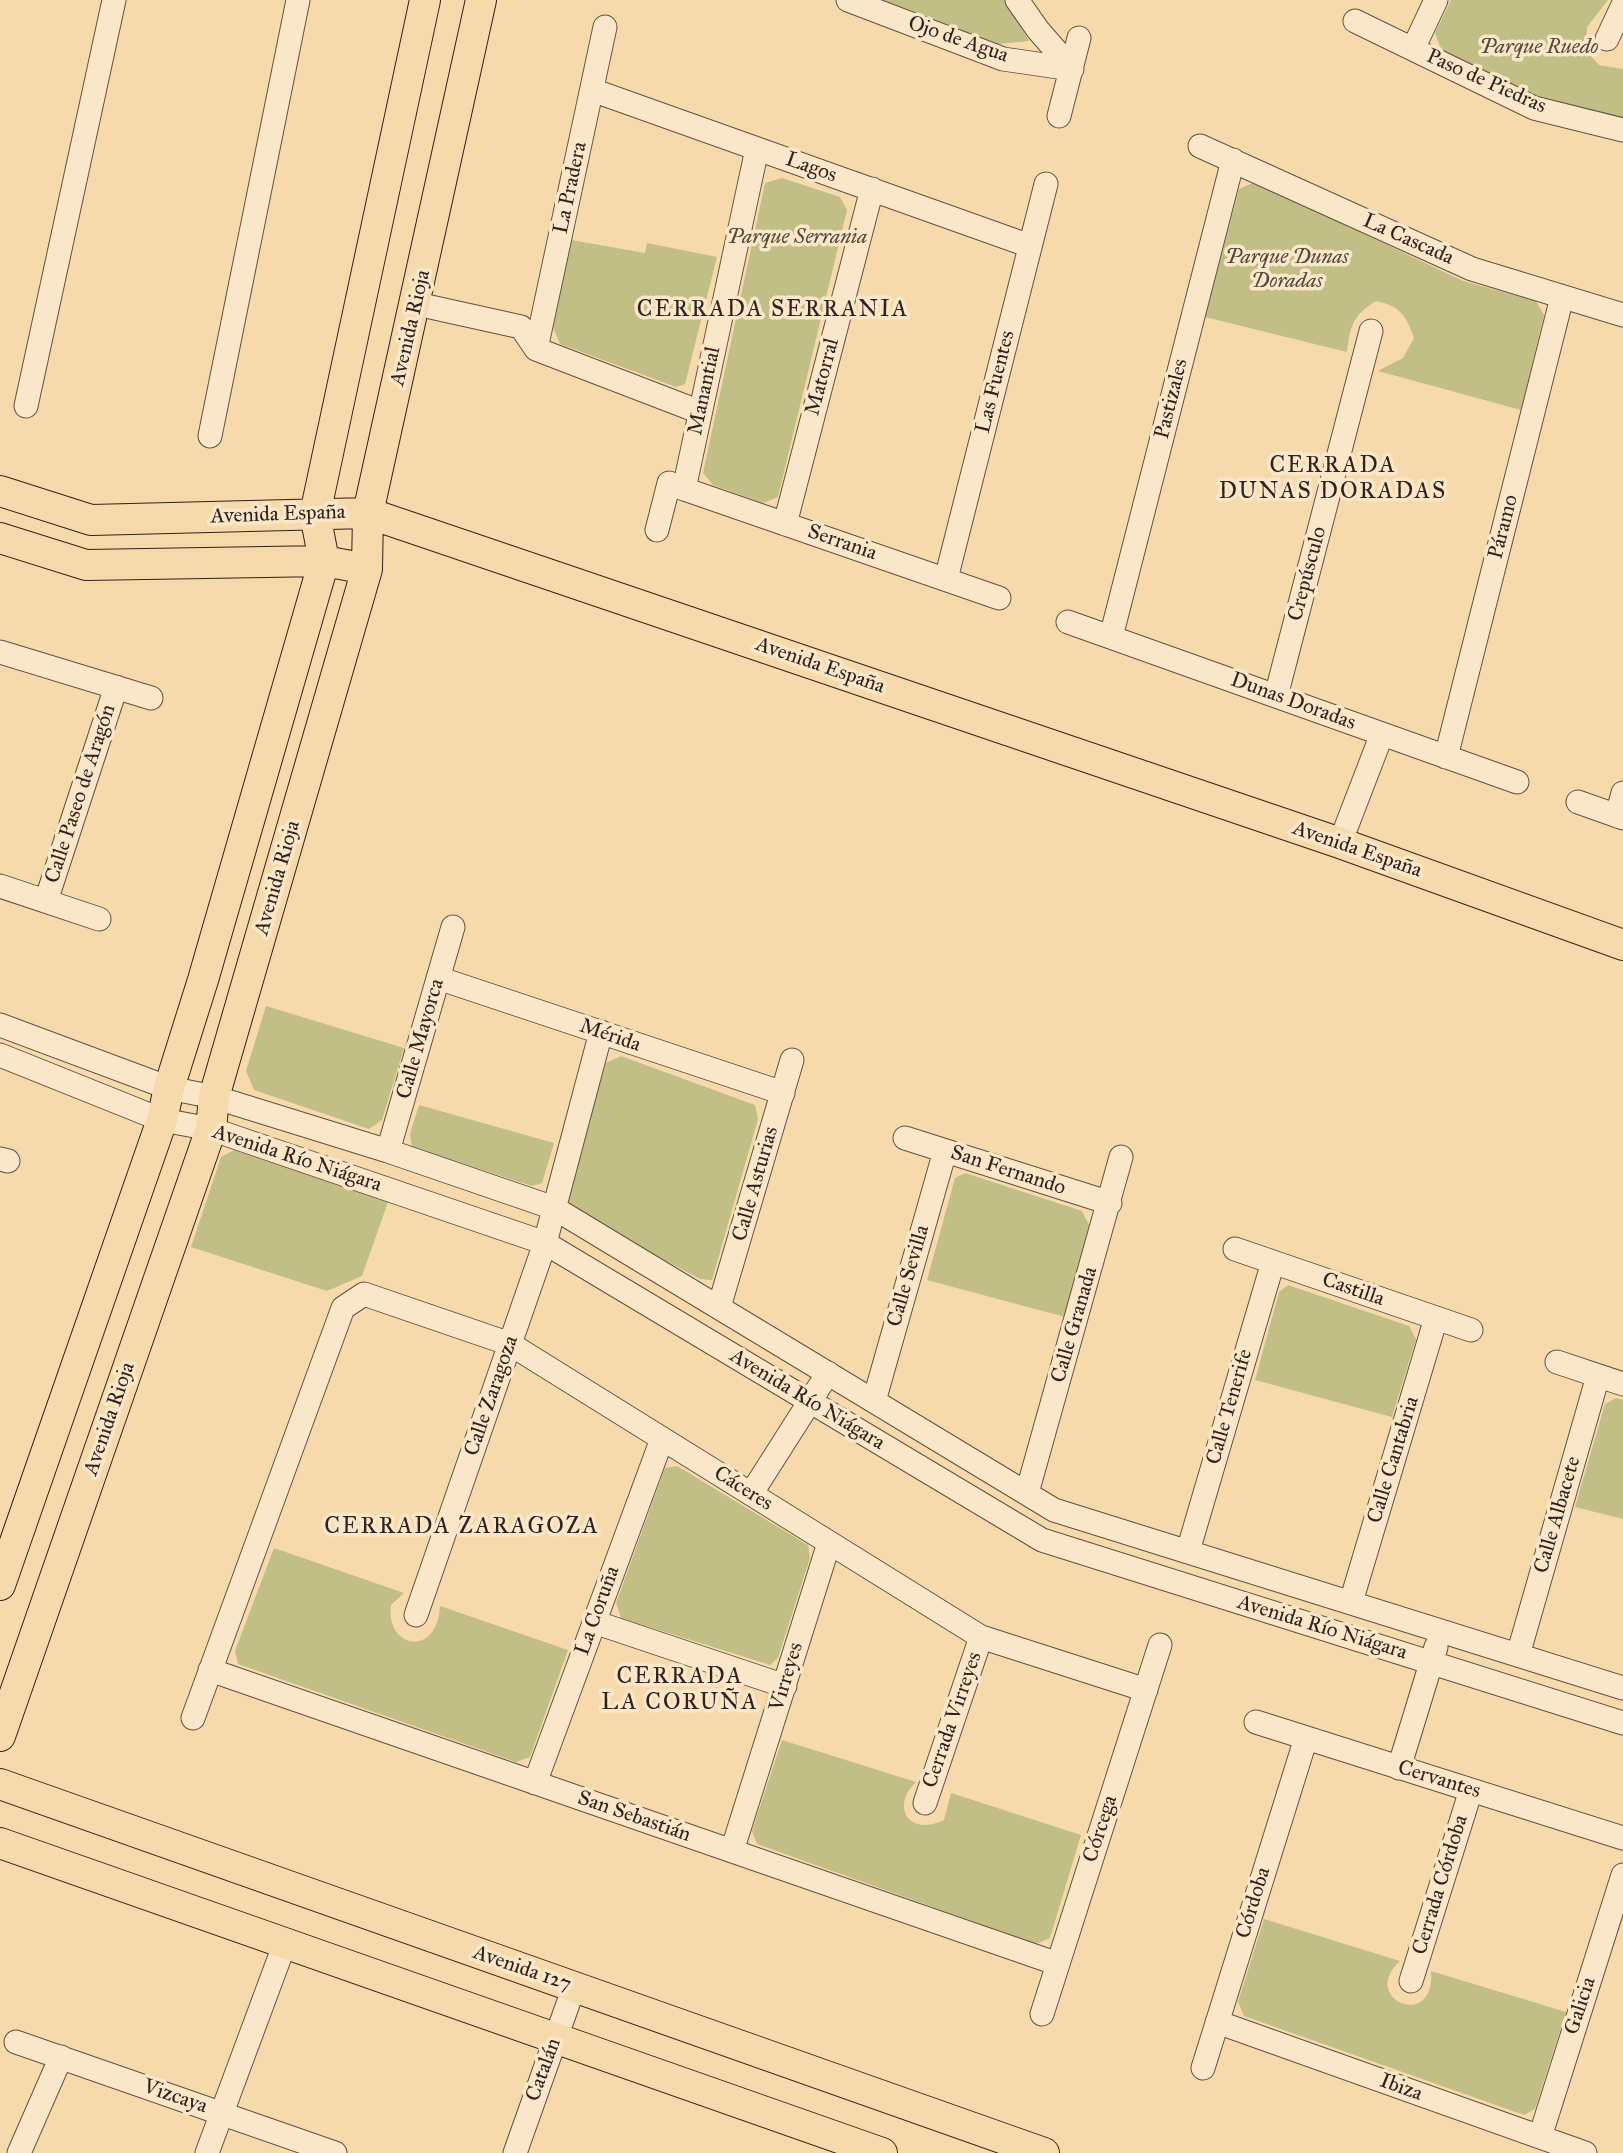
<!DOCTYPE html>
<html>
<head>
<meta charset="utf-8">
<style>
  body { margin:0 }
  canvas { display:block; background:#f7daac }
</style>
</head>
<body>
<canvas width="1623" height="2153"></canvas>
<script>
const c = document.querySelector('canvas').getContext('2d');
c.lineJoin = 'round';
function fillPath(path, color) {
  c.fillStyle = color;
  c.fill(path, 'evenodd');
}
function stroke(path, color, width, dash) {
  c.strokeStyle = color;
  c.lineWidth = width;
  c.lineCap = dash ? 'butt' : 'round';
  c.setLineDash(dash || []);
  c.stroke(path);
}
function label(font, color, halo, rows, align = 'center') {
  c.font = font + ' "IM FELL Great Primer",serif';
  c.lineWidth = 7;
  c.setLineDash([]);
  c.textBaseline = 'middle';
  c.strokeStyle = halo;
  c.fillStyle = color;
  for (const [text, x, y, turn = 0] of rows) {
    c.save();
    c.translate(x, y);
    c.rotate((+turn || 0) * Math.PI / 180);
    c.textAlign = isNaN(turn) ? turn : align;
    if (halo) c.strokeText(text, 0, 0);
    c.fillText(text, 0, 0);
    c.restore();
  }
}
const green = new Path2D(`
  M877,0H1005L1029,41L989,45Z
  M1451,0H1608L1587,27L1586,50L1599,65L1623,69V118L1522,92L1442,52L1435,33Z
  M782,178L840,197L847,210L778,497L763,503L713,485L703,473L765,183Z
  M1255,182L1463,281L1536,301L1544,315L1521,410L1378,371L1403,358L1414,338C1406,315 1400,306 1376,301C1353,315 1350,326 1347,352L1205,317L1239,189Z
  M571,240L645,253L647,243L717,257L685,384L676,387L560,344L553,327Z
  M266,1006L404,1048L382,1120L369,1129L254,1090L246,1071Z
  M621,1056L755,1105L758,1119L712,1280L700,1279L571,1210L566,1194L606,1063Z
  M419,1105L554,1143L542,1183L532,1186L412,1147L410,1134Z
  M234,1150L388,1202L362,1276L327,1291L191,1247L221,1157Z
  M965,1173L1082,1211L1089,1225L1065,1317L927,1280L955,1178Z
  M1288,1285L1409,1326L1416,1339L1392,1417L1255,1380L1279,1292Z
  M1616,1398L1623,1400V1519L1575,1507L1605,1404Z
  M677,1466L808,1545L810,1558L778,1658L770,1665L621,1618L616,1603L665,1468Z
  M274,1548L404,1593L391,1605C385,1648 437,1659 440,1606L568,1650L530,1757L516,1762L238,1664L235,1651Z
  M782,1740L916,1782C889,1808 911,1837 944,1820L951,1793L1081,1835L1050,1938L1036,1944L757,1844L752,1831Z
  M1264,1919L1400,1961C1358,1999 1436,2032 1431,1971L1566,2012L1535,2109L1524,2115L1244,2016L1238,2002Z`);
const minor = new Path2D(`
  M848,0L1003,59L1072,69
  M1017,0L1038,30L1072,69
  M1355,21L1534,108L1623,130
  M1607,39L1623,5
  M1413,49L1436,0
  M592,90L1030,246
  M1059,116L1079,38
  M1200,146L1472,269L1623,315
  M417,304L521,327L536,349L700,412
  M536,349L605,27
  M26,406L114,0
  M210,436L298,0
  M684,489L999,598
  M785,524L872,189
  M657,530L669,483L684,489L757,149
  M946,579L1046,184
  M1068,622L1517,782
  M1111,637L1233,160
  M0,652L151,698
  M1276,696L1371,331
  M1446,757L1562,297
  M1578,802L1623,818
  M1617,816L1623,793
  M1340,843L1382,734
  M0,886L99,919
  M46,901L116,687
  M438,978L783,1093
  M0,1025L169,1088L214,1097L388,1151L554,1208L1054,1510L1623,1688
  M0,1055L162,1120L211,1129L545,1243L1042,1540L1623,1723
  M905,1138L1110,1203
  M388,1151L453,927
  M0,1159L8,1161
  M1235,1249L1471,1330
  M719,1307L792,1060
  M1557,1362L1623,1384
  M874,1401L945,1151
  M1027,1493L1121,1157
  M751,1494L828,1373
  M1188,1551L1273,1262
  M1351,1602L1436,1318
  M416,1615L545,1243L601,1032
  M594,1622L785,1686
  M1518,1655L1598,1376
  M210,1670L1058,1964
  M193,1718L343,1308L364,1294L510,1344L981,1637L1146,1690
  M1256,1722L1623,1838
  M1399,1768L1436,1647
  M535,1783L662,1439
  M925,1803L981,1637
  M732,1851L829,1543
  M1411,1981L1471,1790
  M1042,2014L1160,1645
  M1217,2022L1585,2153
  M16,2042L335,2153
  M1203,2068L1306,1738
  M1540,2137L1623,1875
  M19,2153L61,2057
  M207,2153L285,1943
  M515,2153L574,1987`);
const major = new Path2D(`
  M0,491L91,520L368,513L1340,843L1623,945
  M0,538L86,565L324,561L367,569
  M0,1585L162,1120L169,1088L203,980L324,561L315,514L425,0
  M0,1736L211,1129L214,1097L367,569L368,513L481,0
  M0,1784L1044,2153
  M0,1843L882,2153`);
const streetNames = [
  ["Ojo de Agua",958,40,19],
  ["Paso de Piedras",1486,82,24],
  ["Lagos",811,168,20],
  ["La Pradera",571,188,-78],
  ["La Cascada",1408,240,24],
  ["Avenida Rioja",411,328,-77],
  ["Matorral",823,377,-75],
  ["Las Fuentes",996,382,-76],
  ["Manantial",705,391,-78],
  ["Pastizales",1172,399,-76],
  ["Avenida España",278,515,-2],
  ["Páramo",1504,527,-76],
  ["Serrania",842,543,19],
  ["Crepúsculo",1308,574,-75],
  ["Avenida España",820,666,19],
  ["Dunas Doradas",1293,702,20],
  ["Calle Paseo de Aragón",81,794,-72],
  ["Avenida España",1357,850,19],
  ["Avenida Rioja",278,878,-74],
  ["Mérida",610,1036,19],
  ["Calle Mayorca",421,1039,-74],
  ["Avenida Río Niágara",297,1159,18],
  ["San Fernando",1008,1171,18],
  ["Calle Asturias",756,1184,-74],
  ["Calle Sevilla",909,1276,-74],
  ["Castilla",1353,1290,19],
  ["Calle Granada",1075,1325,-74],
  ["Calle Zaragoza",492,1396,-71],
  ["Avenida Río Niágara",807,1400,31],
  ["Calle Tenerife",1230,1407,-74],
  ["Avenida Rioja",110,1419,-71],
  ["Calle Cantabria",1394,1460,-73],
  ["Cáceres",743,1489,32],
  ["Calle Albacete",1558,1515,-74],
  ["La Coruña",598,1611,-70],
  ["Avenida Río Niágara",1322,1628,17],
  ["Virreyes",787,1677,-73],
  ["Cerrada Virreyes",953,1720,-71],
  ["Cervantes",1439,1780,17],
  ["San Sebastián",634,1817,19],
  ["Córcega",1101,1829,-72],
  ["Cerrada Córdoba",1441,1885,-73],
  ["Córdoba",1254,1903,-73],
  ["Avenida 127",522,1969,19],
  ["Galicia",1581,2006,-72],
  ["Catalán",544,2070,-70],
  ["Ibiza",1401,2088,20],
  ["Vizcaya",175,2097,19]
];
const parkNames = [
  ["Parque Ruedo",1539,48],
  ["Parque Serrania",797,238],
  ["Parque Dunas",1287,258],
  ["Doradas",1287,282]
];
const neighbourhoodNames = [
  ["CERRADA SERRANIA",773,310],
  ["CERRADA",1333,466],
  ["DUNAS DORADAS",1333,492],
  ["CERRADA ZARAGOZA",462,1527],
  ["CERRADA",680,1677],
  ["LA CORUÑA",680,1703]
];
fillPath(green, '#c1be86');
stroke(minor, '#625142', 25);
stroke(major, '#30231f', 32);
stroke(minor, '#fae7c9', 23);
stroke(major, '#f7daac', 30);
label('21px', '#30231f', '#fae7c9', streetNames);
label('italic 21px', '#544a39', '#fae7c9', parkNames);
c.letterSpacing = '2px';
label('23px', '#30231f', '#fae7c9', neighbourhoodNames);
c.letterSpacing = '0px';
</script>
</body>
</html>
